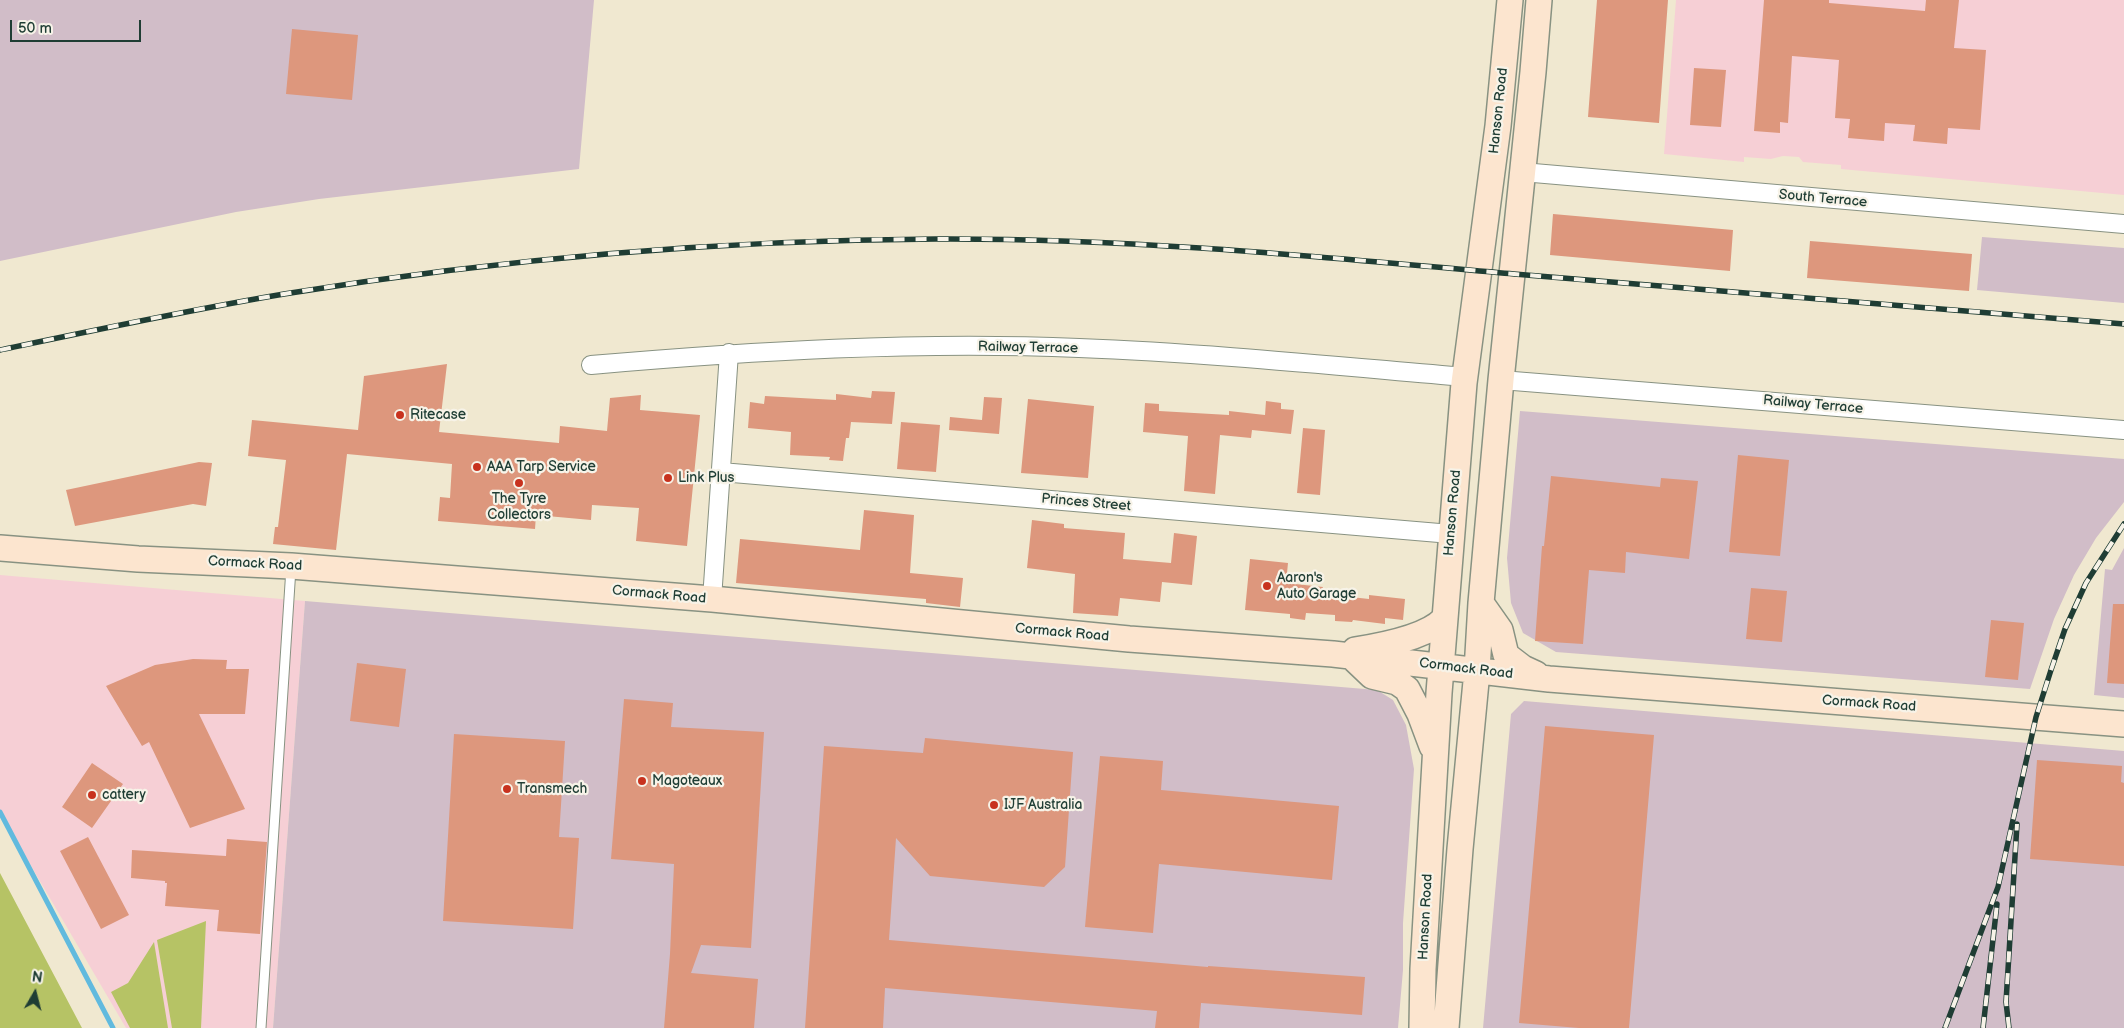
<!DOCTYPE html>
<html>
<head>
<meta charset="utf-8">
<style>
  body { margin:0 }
  #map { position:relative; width:2124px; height:1028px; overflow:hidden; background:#f0e8d0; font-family:"Balsamiq Sans",sans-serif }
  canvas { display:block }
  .north { position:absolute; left:10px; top:968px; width:50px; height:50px; -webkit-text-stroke:4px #f7f3e8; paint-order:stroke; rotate:8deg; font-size:14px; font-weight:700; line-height:20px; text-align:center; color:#1f3d34 }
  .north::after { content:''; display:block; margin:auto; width:18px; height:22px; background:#1f3d34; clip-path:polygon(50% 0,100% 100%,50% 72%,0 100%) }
  .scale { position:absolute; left:10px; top:20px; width:131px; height:22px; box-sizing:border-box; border:2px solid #1f3d34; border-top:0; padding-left:6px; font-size:15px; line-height:18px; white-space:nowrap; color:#1f3d34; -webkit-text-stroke:4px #f7f3e8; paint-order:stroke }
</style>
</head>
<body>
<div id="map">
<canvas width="2124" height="1028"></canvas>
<div class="north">N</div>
<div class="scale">50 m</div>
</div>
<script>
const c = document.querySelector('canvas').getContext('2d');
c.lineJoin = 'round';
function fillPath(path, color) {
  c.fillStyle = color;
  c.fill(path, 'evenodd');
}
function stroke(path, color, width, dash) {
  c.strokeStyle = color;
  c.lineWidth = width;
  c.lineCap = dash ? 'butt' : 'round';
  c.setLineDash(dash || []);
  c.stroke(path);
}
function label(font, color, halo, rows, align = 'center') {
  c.font = font + ' "Balsamiq Sans",sans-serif';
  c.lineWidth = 4.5;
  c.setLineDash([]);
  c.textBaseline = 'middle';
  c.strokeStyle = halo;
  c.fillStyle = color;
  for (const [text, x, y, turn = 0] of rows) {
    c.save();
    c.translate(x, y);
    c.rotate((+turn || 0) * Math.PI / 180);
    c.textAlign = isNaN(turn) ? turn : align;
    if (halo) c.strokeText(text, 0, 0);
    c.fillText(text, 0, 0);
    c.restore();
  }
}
const built = new Path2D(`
  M1676,0H2124V195L1841,169V165L1803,162L1799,157L1783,156L1771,159L1744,157V162L1664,154Z
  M0,575L305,601L273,1028H126L0,813Z`);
const industrial = new Path2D(`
  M0,0H594L579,169L319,199L236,212L0,261Z
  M1982,237L2124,248V303L1977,290Z
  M1520,411L2124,459V502L2096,538L2074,575L2054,619L2030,689L1556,652L1523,633L1511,603L1507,558Z
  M2124,548V698L2094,695L2105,569L2112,570Z
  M305,601L1377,690L1393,700L1406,725L1414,769L1403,923V970L1398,1028H273Z
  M1524,701L2124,751V1028H1483L1511,714Z`);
const green = new Path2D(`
  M0,873L82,1028H83H0Z
  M206,921L201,1028H172L157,940Z
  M154,942L168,1028H130L111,992L128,983Z`);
const stream = new Path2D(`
  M0,812L113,1028`);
const building = new Path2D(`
  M1597,0H1668L1659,123L1588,117Z
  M1764,0H1829V3L1925,11L1926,0H1959L1954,48L1986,50L1980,130L1948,128L1947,144L1913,141L1915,125L1885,123L1884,141L1848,138L1850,119L1835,118L1839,60L1792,56L1788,123L1780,122V133L1754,131Z
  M292,29L358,35L352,100L286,94Z
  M1694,68L1726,70L1721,127L1690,125Z
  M1553,214L1733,230L1730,271L1550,255Z
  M1810,241L1972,254L1969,291L1807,278Z
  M447,364L439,432L559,443L560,426L607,431L610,398L641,395L640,410L700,415L687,546L636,541L639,508L592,505L591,520L536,515L535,529L438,521L440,497L450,498L452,464L347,454L336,550L273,544L275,527H278L286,460L248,456L252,420L358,430L364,376Z
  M872,391L895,392L892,424L851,422L849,438H846L843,461L829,460L830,457L790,455L791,432L748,428L750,402L764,404L765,396L836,400V394L871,398Z
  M984,397L1002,398L999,434L949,430L950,417L982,420Z
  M1028,399L1094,406L1088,478L1021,473Z
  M1266,401L1281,403V409L1294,410L1291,434L1252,430L1251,438L1220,435L1215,494L1184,491L1188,436L1143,432L1145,403L1159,404V411L1229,415V411L1265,415Z
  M901,422L940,425L936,472L897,469Z
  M1303,428L1325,430L1320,495L1297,493Z
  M1738,455L1789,460L1780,556L1729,552Z
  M199,462L212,463L206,506L193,504L75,526L66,490Z
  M1551,476L1660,487L1661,478L1698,481L1689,559L1626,552L1625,573L1589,570L1583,644L1535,641L1542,546H1544Z
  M864,510L914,515L910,573L963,578L960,607L926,603V599L736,583L740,539L860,550Z
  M1032,520L1064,524V528L1125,533L1123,559L1171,563L1174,533L1197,536L1192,585L1162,582L1160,602L1120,598L1118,616L1073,613L1075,574L1027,568Z
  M1250,559L1288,563L1286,583L1323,587V594L1369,599V595L1405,599L1403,620L1385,618V624L1353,620L1352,622L1335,621V615L1306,613L1305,620L1290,618V614L1245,610Z
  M1751,588L1787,591L1782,642L1746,639Z
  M2113,604H2124V684L2107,683Z
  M1991,620L2024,623L2018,680L1985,677Z
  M193,659L227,660L226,669H249L245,714H199L245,809L190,828L149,742L142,746L106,686L155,665Z
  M357,663L406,669L399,727L350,721Z
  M624,699L673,703L671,727L764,732L751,948L701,945L691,973L758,979L754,1028H664L670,954L674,864L611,859Z
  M1545,726L1654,735L1629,1028H1579L1519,1023Z
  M454,734L565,741L559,837L579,838L573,929L443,921Z
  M925,738L1073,752L1065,867L1044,887L930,876L896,838L889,940L1208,967V966L1365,977L1362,1015L1201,1003L1199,1028H1155L1157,1011L885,988L883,1028H805L824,746L923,753Z
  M1100,756L1163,761L1161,790L1339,806L1332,880L1159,864L1153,933L1085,927Z
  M2037,760L2122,766L2121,782L2124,783V866L2030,859Z
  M92,763L123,784L92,828L62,807Z
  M88,837L129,915L101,929L60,851Z
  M227,839L267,842L260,934L217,931L219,910L165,906L167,883H165V881L131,878L132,850L226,856Z`);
const lane = new Path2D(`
  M261,1028L291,568`);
const street = new Path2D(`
  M1522,172L2124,224
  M591,365C753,351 916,341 1079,348C1208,353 1336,366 1465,377
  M1501,380L2124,430
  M721,472L1451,534
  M712,599L729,353`);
const secondary = new Path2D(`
  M0,548L138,559L291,566L712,599L1129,639L1333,654L1549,679L2124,724
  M1481,603L1500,630L1506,655L1523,668L1536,674
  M1355,650C1380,646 1427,637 1444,619
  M1351,656L1372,676L1397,682L1407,689L1420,714L1432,746
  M1422,1028L1423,969L1439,693L1464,383L1498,126L1510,0
  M1446,1028L1460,849L1477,671L1481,603L1501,380L1533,72L1539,0`);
const rail = new Path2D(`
  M0,350C95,330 189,310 284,294C500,259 718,240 936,239C1129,238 1322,257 1514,274C1717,291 1921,307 2124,324
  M1945,1028L1998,887L2036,717L2051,670L2065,629L2086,583L2124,524
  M1983,1028L1997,904
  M2009,1028L2006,1002L2017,824`);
const markers = [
  [400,415,5,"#c8321e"],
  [477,467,5,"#c8321e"],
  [668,478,5,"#c8321e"],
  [519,483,5,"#c8321e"],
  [1267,586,5,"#c8321e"],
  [642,781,5,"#c8321e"],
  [507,789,5,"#c8321e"],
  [92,795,5,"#c8321e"],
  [994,805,5,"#c8321e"]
];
const streetNames = [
  ["Hanson Road",1499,111,-84],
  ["South Terrace",1823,199,5],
  ["Railway Terrace",1028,348,1],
  ["Railway Terrace",1813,405,5],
  ["Princes Street",1086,503,5],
  ["Hanson Road",1453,513,-85],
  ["Cormack Road",255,564,3],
  ["Cormack Road",659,595,5],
  ["Cormack Road",1062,633,5],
  ["Cormack Road",1466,669,7],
  ["Cormack Road",1869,704,4],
  ["Hanson Road",1426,917,-87]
];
const poiNames = [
  ["Ritecase",410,415],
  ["AAA Tarp Service",487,467],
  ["Link Plus",678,478],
  ["The Tyre",519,499,"center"],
  ["Collectors",519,515,"center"],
  ["Aaron's",1277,578],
  ["Auto Garage",1277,594],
  ["Magoteaux",652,781],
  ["Transmech",517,789],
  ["cattery",102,795],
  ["IJF Australia",1004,805]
];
fillPath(built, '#f6cfd5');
fillPath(industrial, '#d1bdc8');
fillPath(green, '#b6c365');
stroke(stream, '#61bade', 5);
fillPath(building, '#dd977d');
stroke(lane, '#889282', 11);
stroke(street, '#889282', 20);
stroke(secondary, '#889282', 28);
stroke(lane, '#fff', 9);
stroke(street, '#fff', 18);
stroke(secondary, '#fce5cf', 25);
stroke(rail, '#1f3d34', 5.5);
stroke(rail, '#f7f3e8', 4, [11]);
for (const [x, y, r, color] of markers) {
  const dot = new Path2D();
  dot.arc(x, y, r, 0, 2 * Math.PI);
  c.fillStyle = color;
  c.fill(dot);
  stroke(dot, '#f7f3e8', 2);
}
label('14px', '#1f3d34', '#f7f3e8', streetNames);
label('14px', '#1f3d34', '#f7f3e8', poiNames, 'left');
</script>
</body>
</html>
